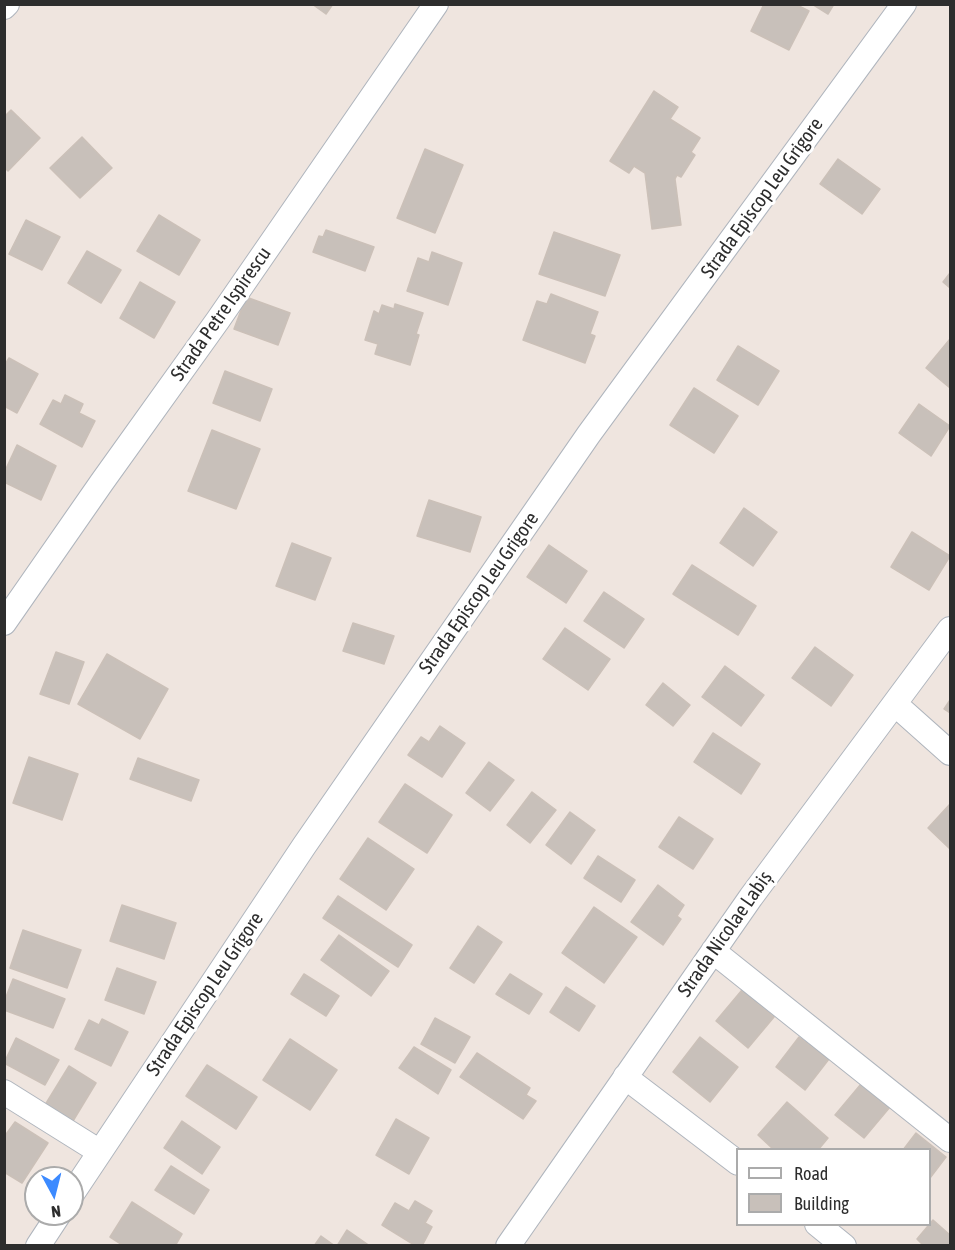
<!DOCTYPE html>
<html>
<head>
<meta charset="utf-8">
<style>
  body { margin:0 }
  #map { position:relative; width:955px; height:1250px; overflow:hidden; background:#efe5df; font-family:"Asap Condensed",sans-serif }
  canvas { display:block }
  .frame { position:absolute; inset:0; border:6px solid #2d2d2d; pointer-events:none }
  .legend { position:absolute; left:736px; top:1148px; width:195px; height:78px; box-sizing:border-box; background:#fff; border:2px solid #ababab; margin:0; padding:8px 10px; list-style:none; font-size:18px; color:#2d2d2d }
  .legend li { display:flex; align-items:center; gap:12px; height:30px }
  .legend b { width:30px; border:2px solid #ababab }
  .north { position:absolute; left:24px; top:1166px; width:60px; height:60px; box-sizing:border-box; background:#fff; border:2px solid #ababab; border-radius:50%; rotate:173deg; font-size:16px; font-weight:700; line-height:24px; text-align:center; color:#2d2d2d }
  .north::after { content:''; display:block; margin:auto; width:21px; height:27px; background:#3c8aff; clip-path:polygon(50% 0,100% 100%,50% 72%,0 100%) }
</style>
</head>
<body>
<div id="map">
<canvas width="955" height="1250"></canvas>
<div class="frame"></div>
<ul class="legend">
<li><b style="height:8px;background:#fff"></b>Road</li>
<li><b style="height:16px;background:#c8c0ba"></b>Building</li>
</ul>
<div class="north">N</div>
</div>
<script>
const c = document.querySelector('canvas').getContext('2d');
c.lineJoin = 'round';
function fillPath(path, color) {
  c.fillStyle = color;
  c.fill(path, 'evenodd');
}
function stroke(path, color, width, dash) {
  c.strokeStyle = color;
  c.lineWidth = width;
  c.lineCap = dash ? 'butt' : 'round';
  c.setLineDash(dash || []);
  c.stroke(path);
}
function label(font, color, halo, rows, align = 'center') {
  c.font = font + ' "Asap Condensed",sans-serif';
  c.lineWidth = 6;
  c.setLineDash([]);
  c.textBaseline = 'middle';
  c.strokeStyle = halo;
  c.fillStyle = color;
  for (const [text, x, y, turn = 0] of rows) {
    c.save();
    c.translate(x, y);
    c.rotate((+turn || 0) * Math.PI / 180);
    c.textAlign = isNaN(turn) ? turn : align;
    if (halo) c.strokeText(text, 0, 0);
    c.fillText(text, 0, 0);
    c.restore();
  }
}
const building = new Path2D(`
  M312,4H333L326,14Z
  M764,4H795L809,11L789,50L751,31Z
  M812,4H834L828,14Z
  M654,91L678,107L670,119L700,138L691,152L695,155L681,177L677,175L675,179L681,225L652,229L645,173L634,166L629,173L610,161Z
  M11,110L40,138L8,171L4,167V117Z
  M82,137L112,168L80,198L50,168Z
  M425,149L463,165L435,233L397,218Z
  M838,159L880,189L862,214L820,184Z
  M159,215L200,240L179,275L137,251Z
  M26,220L60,237L42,270L9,254Z
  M326,230L374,247L365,271L313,252L319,236L323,237Z
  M554,232L620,255L605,296L539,274Z
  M87,251L121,270L101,303L68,283Z
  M432,252L462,263L448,305L407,291L418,258L429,262Z
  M950,273V288L943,282Z
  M140,282L175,302L154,338L120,318Z
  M551,294L598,312L590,334L595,336L585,363L523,340L537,301L547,304Z
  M246,297L290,313L278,345L234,329Z
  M395,304L423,313L416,334L419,335L410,365L375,354L378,344L365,340L374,311L379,314L382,305L394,309Z
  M950,339V388L926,368Z
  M738,346L779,371L758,405L717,380Z
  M9,358L38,374L17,413L4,406V366Z
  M225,371L272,389L260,421L213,403Z
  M694,388L738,416L714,453L670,425Z
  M65,395L83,404L79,413L95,421L82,447L40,424L53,400L61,404Z
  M919,404L950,426L931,456L899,433Z
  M212,430L260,449L236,509L188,491Z
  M17,445L56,466L41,500L4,482V473Z
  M429,500L481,517L470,552L417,536Z
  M744,508L777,532L753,566L720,543Z
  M912,532L950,556L929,590L891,567Z
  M292,543L331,558L315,600L276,586Z
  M549,545L587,571L566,603L527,577Z
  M692,565L756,606L738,635L673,594Z
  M604,592L644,619L624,648L584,621Z
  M353,623L394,636L384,664L343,651Z
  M565,628L610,659L588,690L543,659Z
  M815,647L853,675L831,706L792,678Z
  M56,652L84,662L69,704L40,694Z
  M107,654L168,689L140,739L78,704Z
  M725,666L764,695L741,726L702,697Z
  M663,683L690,705L673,726L646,705Z
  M950,700V713L944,709Z
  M440,726L465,743L442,777L408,755L421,737L429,742Z
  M713,733L760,764L741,794L694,762Z
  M29,757L78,774L62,820L13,803Z
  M138,758L199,780L191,801L130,779Z
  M489,762L514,780L490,811L466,793Z
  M405,784L452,815L427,853L379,822Z
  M532,792L556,810L530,843L507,825Z
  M950,804V849L928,828Z
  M570,812L595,830L571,864L546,845Z
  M679,817L713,839L693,869L659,847Z
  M368,838L414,869L386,910L340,879Z
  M598,856L635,880L621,902L584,878Z
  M658,885L684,905L677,916L681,919L663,945L631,922Z
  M338,896L412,945L398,967L323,918Z
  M122,905L176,923L164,959L110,941Z
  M594,907L637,937L604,983L562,953Z
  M478,926L502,942L474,983L450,968Z
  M23,930L81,950L67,988L10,968Z
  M339,935L389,971L371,996L321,960Z
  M117,968L156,982L144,1014L105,1000Z
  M304,974L339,996L326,1016L291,994Z
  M510,974L542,994L529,1014L496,994Z
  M13,979L65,999L53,1028L4,1010V1002Z
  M566,987L595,1006L579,1031L550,1012Z
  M742,990L774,1017L748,1048L716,1021Z
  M435,1018L470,1037L455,1063L421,1044Z
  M102,1019L128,1032L111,1066L75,1049L89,1020L99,1025Z
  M700,1037L738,1067L710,1102L673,1072Z
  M799,1037L829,1059L805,1090L776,1067Z
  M16,1038L59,1060L45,1085L4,1063Z
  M290,1039L337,1070L310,1110L263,1080Z
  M414,1047L451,1070L438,1094L399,1068Z
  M477,1053L530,1088L526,1095L536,1101L523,1119L460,1077Z
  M207,1065L257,1097L236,1129L186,1096Z
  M69,1066L96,1083L73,1121L45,1105Z
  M861,1084L890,1107L864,1138L835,1115Z
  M787,1102L828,1138L818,1150H774L758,1135Z
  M396,1119L429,1138L409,1174L376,1155Z
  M182,1121L220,1147L202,1174L164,1148Z
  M15,1122L48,1143L22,1183L4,1172V1137Z
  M916,1133L946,1157L930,1178V1150H903Z
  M171,1166L209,1190L194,1214L155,1190Z
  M415,1201L432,1211L425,1223L432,1227L422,1246H416L382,1225L395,1203L409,1211Z
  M132,1202L182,1234L175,1246H124L110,1237Z
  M933,1220L950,1235V1246H924L917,1239Z
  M347,1230L370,1246H337Z
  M321,1236L335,1246H314Z`);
const street = new Path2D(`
  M4,7L7,4
  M4,623L102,482L218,320L436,4
  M895,704L950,753
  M713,951L950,1140
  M625,1077L738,1163
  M4,1092L100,1152
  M72,1194L304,846L589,434L904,4
  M817,1224L844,1246
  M38,1246L59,1214
  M508,1246L751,897L950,629`);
const streetNames = [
  ["Strada Episcop Leu Grigore",762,198,-54],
  ["Strada Petre Ispirescu",221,314,-55],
  ["Strada Episcop Leu Grigore",479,593,-55],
  ["Strada Nicolae Labiș",725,934,-55],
  ["Strada Episcop Leu Grigore",205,994,-56]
];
fillPath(building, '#c8c0ba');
stroke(building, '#cbc0b8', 1.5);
stroke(street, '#afb5bd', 26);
stroke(street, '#fff', 24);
label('20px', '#2d2d2d', '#fff', streetNames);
</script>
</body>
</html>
